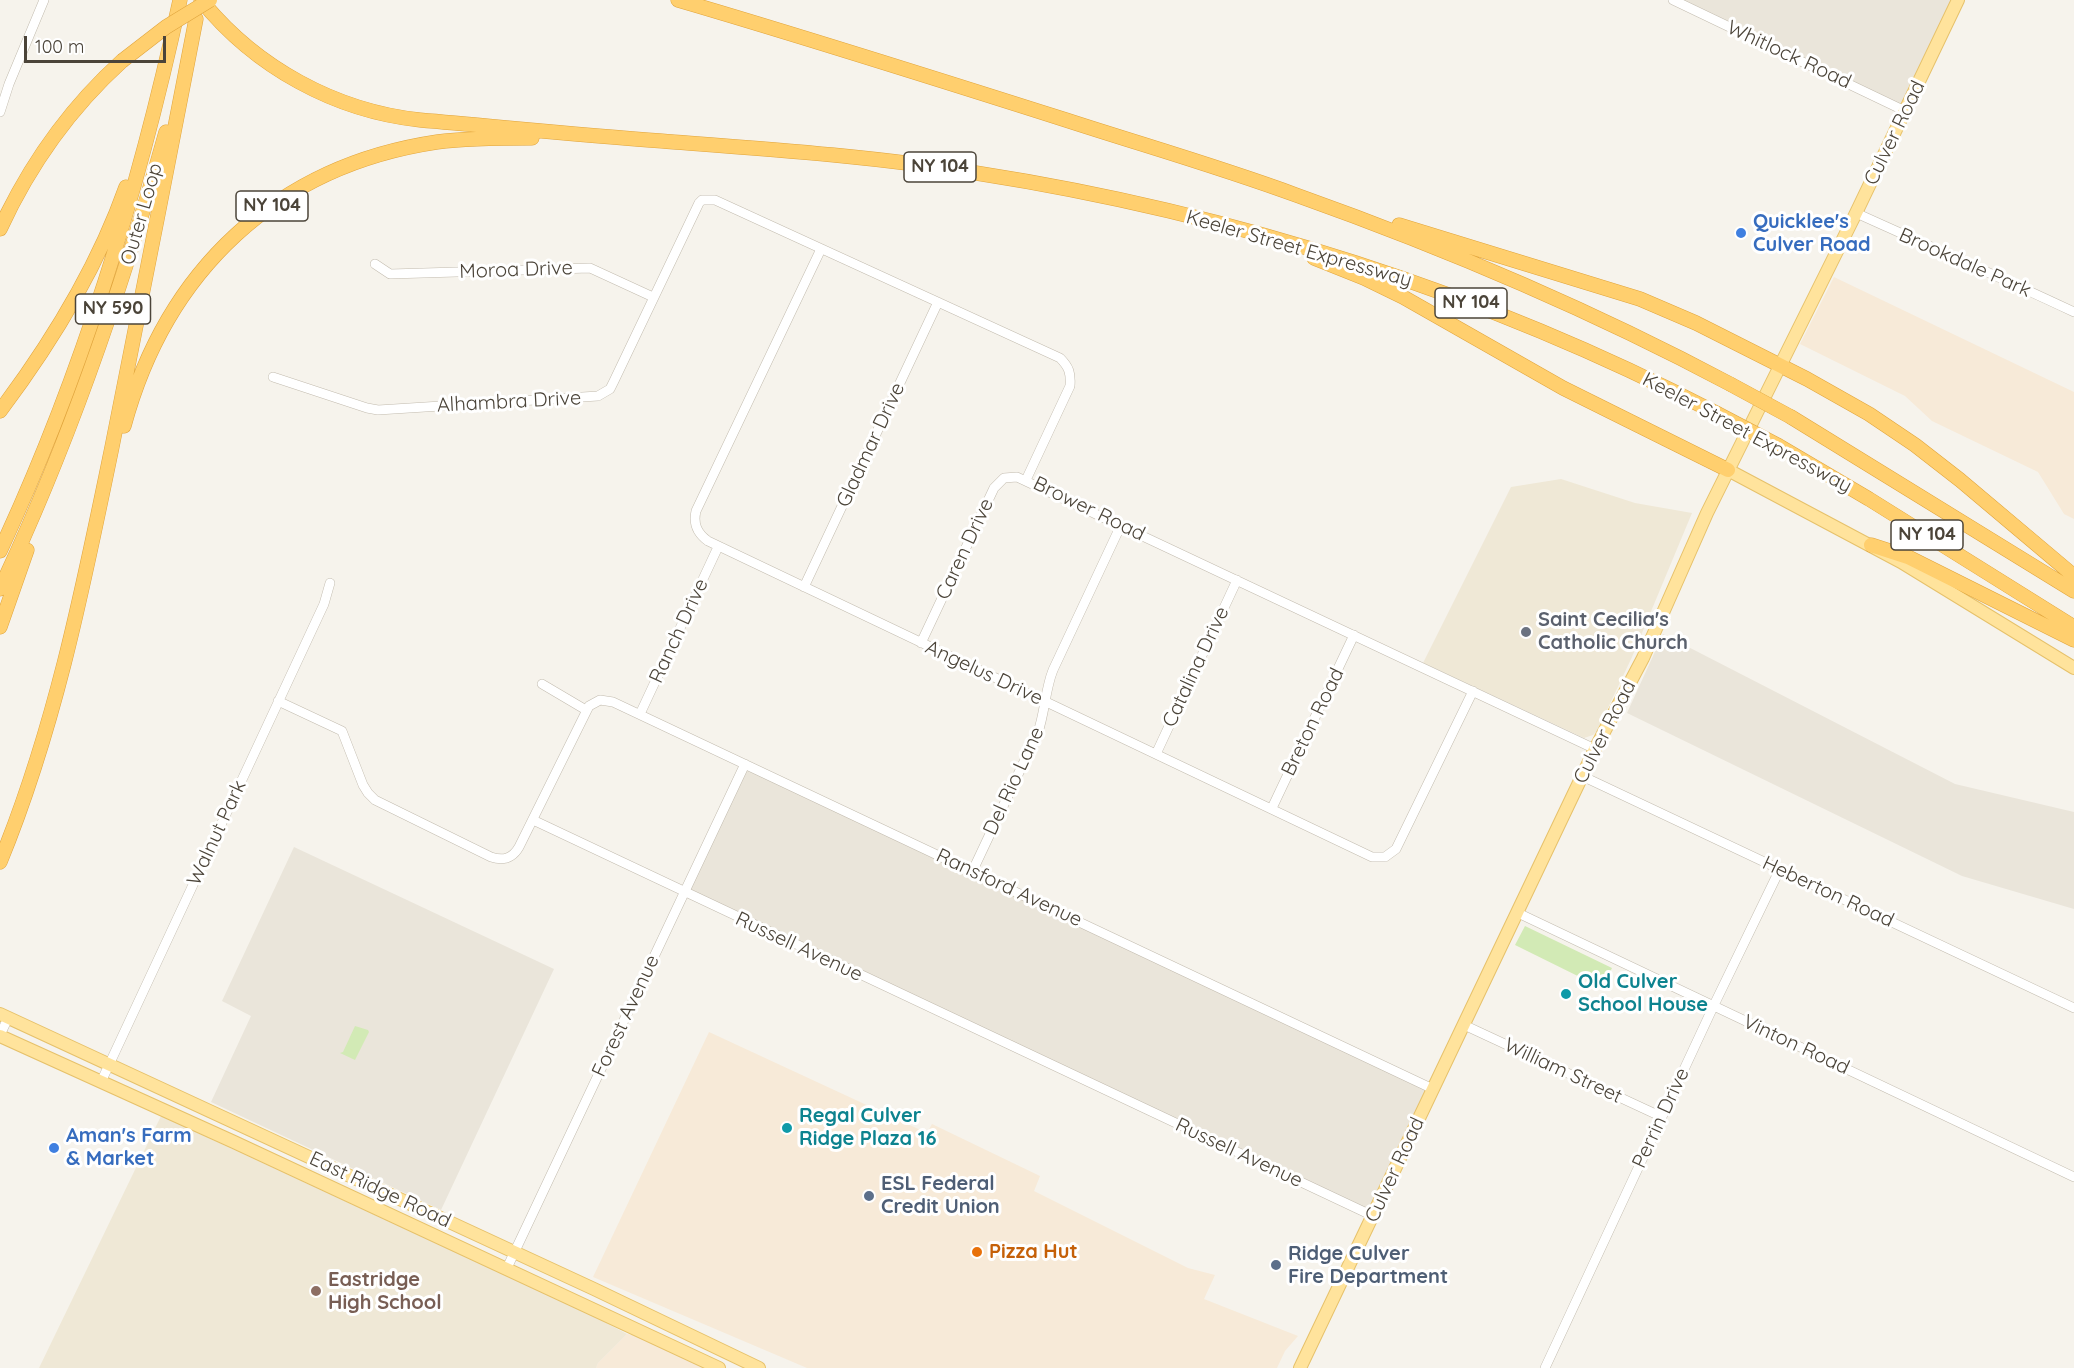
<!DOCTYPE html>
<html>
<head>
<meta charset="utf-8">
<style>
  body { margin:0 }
  #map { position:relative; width:2074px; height:1368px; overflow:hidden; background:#f6f3ec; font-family:Quicksand,sans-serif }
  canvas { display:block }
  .scale { position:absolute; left:24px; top:36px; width:142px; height:27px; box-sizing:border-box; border:3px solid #4b4439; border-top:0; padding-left:8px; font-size:18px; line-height:21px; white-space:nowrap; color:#4b4439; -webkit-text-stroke:4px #fff; paint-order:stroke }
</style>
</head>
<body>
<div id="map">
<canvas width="2074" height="1368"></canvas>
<div class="scale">100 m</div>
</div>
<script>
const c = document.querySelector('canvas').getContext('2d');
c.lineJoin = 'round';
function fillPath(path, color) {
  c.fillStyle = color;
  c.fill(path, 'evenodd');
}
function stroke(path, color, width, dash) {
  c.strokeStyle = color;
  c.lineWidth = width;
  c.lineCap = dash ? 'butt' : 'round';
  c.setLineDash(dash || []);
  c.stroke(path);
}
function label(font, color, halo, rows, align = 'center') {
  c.font = font + ' Quicksand,sans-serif';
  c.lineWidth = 6;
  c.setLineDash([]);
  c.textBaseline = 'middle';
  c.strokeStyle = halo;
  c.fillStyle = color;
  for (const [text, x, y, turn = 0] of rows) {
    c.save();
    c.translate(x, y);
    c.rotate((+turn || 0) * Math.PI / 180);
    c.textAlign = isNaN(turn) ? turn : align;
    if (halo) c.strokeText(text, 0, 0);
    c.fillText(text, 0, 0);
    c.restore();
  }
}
const residential = new Path2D(`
  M1670,0H1958L1905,111Z
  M1663,634L1955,784L2074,812V909L1962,876L1627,713Z
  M745,764L1433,1089L1373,1216L684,892Z
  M294,847L554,969L441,1210L211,1102L251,1016L222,1001Z`);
const commercial = new Path2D(`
  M1834,277L2074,392V519L2064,514L2038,472L1932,421L1905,396L1800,344Z
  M709,1032L927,1133L932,1124L1040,1176L1034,1191L1188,1268L1215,1275L1204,1299L1298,1336L1285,1351L1277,1368H807L593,1277Z
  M627,1334L633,1335L705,1368H596L598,1363Z`);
const education = new Path2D(`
  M1561,479L1635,503L1692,513L1632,657L1597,731L1593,735L1584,738L1423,663L1511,487Z
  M161,1116L593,1316L627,1334L598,1363L596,1368H39Z`);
const green = new Path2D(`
  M1525,926L1612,968L1602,988L1515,945Z
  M355,1026L368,1030L369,1032L355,1060L340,1053L343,1052Z`);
const minor = new Path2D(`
  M1673,0L1905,111
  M0,112L9,84L44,0
  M1856,213C1929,246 2002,278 2074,312
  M821,249L696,511C693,524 697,533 708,541L1372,857H1385L1396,849L1473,691
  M375,264L390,274L590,268L653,297
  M273,377L367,408L378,410L598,396L610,389L614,381L699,203L702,200H715L1060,358C1069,367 1071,373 1070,386L1026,480
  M804,587L938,302
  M921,643L994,488L1004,478L1017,477L1595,749
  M542,684L586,710
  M278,701L342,731L363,785L368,793L375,800L491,857C503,861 512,859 519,847L589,706L600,700L613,702L1433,1089
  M640,714L718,547
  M1156,754L1237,580
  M1582,776L2074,1008
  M1272,808L1354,635
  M533,820L1373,1216
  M973,870L1038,732C1045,712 1045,690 1053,670L1121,525
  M1518,913L2074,1177
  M1464,1025L1662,1117
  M0,1035L8,1018
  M101,1082L324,604L330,583
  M507,1268L745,764
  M1545,1368L1714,1005L1780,869`);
const major = new Path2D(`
  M1728,470L1901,562L2074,668
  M0,1014L594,1289L759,1368
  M0,1036L234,1142L719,1368
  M1300,1368L1595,749L1643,658L1707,513L1856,213L1958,0`);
const highway = new Path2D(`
  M201,0C255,67 335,111 420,120C501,127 581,135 662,141C767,149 872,156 976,173C1233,213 1485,293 1716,413
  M678,0C808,38 937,79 1066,120C1143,145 1220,167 1296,195C1445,248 1591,310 1730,384
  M1399,225L1640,299L1696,323L1807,379L1869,414L1915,445L1960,480L2074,576
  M0,229C30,164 69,109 122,61
  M1314,258L1364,278L1403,297L1563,388L1728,470
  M0,411C52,342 97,269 126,187
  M1791,417L2074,591
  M124,426C166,271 276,166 437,142C468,138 500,138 532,138
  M1779,446L1869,499L2074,627
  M1871,545L1908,557L2074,640
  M0,551C82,375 139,190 180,0
  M0,589C70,441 122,289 166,132
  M0,627L27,550
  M0,862C55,728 83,588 112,447C141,304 168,162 196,19`);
const highwayBridge = new Path2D(`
  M122,61L166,27L210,0
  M1730,384L1791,417
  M1716,413L1779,446`);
const markers = [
  [1741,233,6,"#3f7fe0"],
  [1526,632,6,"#6b7280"],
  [1566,994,6,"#0f9aa8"],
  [787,1128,6,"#0f9aa8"],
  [54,1148,6,"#3f7fe0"],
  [869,1196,6,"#5c6f8a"],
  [977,1252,6,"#e8710a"],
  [1276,1265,6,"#5c6f8a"],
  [316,1291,6,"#8d6e63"]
];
const shields = [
  [940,167,72],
  [272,206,72],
  [1471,303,72],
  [113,309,75],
  [1927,535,72]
];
const shieldNames = [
  ["NY 104",940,167],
  ["NY 104",272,206],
  ["NY 104",1471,303],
  ["NY 590",113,309],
  ["NY 104",1927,535]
];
const streetNames = [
  ["Whitlock Road",1789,55,25],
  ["Culver Road",1895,133,-64],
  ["Outer Loop",142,214,-74],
  ["Keeler Street Expressway",1299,249,16],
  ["Brookdale Park",1965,263,24],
  ["Moroa Drive",516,270,-2],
  ["Alhambra Drive",509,402,-3],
  ["Keeler Street Expressway",1747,433,28],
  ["Gladmar Drive",871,445,-65],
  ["Brower Road",1089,509,26],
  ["Caren Drive",965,549,-65],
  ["Ranch Drive",679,631,-65],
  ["Catalina Drive",1196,667,-65],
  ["Angelus Drive",984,673,25],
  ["Breton Road",1313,722,-64],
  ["Culver Road",1605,732,-63],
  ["Del Rio Lane",1014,781,-65],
  ["Walnut Park",217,833,-65],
  ["Ransford Avenue",1009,888,25],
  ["Heberton Road",1828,892,25],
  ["Russell Avenue",799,947,25],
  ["Forest Avenue",626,1016,-65],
  ["Vinton Road",1796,1045,25],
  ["William Street",1563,1071,25],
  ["Perrin Drive",1661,1118,-65],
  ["Russell Avenue",1239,1153,25],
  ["Culver Road",1395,1170,-65],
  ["East Ridge Road",380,1190,25]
];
const shopNames = [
  ["Quicklee's",1753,222],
  ["Culver Road",1753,245],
  ["Aman's Farm",66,1136],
  ["& Market",66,1159]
];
const worshipNames = [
  ["Saint Cecilia's",1538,620],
  ["Catholic Church",1538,643]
];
const cultureNames = [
  ["Old Culver",1578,982],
  ["School House",1578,1005],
  ["Regal Culver",799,1116],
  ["Ridge Plaza 16",799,1139]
];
const serviceNames = [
  ["ESL Federal",881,1184],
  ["Credit Union",881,1207],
  ["Ridge Culver",1288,1254],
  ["Fire Department",1288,1277]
];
const foodNames = [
  ["Pizza Hut",989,1252]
];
const educationNames = [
  ["Eastridge",328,1280],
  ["High School",328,1303]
];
fillPath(residential, '#eae5da');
fillPath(commercial, '#f7ead8');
fillPath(education, '#efe8d6');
fillPath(green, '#d2eab5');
stroke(minor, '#c2bbae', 10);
stroke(major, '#e6c16a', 14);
stroke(highway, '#e0a43c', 15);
stroke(minor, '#fff', 9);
stroke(major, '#ffe39c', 12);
stroke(highway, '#ffcf6e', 14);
stroke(highwayBridge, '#e0a43c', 15, []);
stroke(highwayBridge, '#ffcf6e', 14);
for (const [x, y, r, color] of markers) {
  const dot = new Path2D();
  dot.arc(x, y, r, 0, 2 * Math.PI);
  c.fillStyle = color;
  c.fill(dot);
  stroke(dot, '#fff', 2);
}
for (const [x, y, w] of shields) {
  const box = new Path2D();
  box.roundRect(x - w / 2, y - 15, w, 30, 4.5);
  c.fillStyle = '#fff';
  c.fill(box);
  stroke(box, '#4b4439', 1.5);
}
label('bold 18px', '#4b4439', null, shieldNames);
label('20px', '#4b4439', '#fff', streetNames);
label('bold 20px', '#366cbe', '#fff', shopNames, 'left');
label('bold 20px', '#5b616d', '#fff', worshipNames, 'left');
label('bold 20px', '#0d838f', '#fff', cultureNames, 'left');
label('bold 20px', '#4e5e75', '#fff', serviceNames, 'left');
label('bold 20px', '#c56008', '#fff', foodNames, 'left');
label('bold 20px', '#785e54', '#fff', educationNames, 'left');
</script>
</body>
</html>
